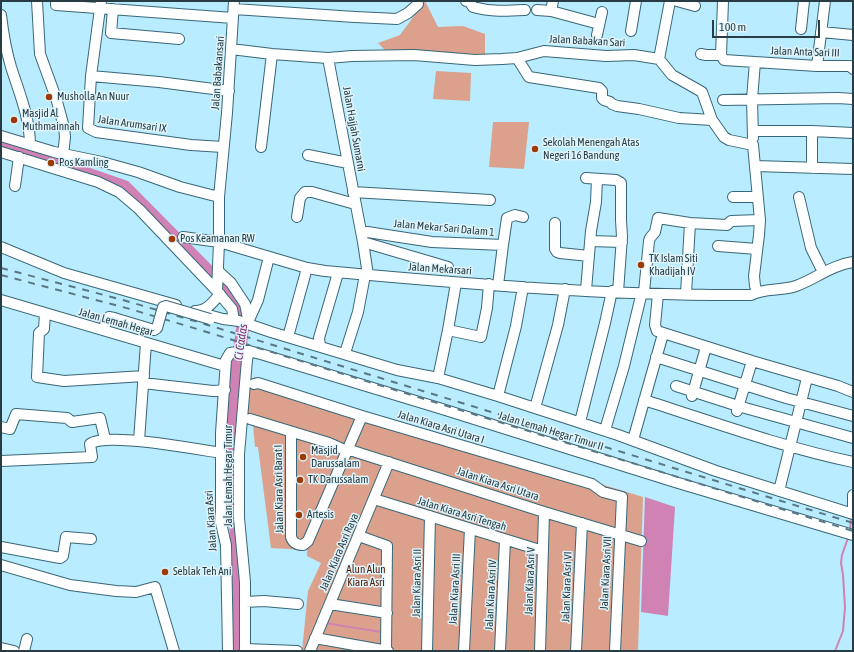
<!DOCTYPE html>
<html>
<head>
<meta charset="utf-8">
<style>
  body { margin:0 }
  #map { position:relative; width:854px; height:652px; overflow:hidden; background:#b9ecfe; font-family:"Asap Condensed",sans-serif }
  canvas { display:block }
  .frame { position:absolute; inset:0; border:2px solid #283c44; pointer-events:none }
  .scale { position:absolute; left:712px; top:20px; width:108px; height:18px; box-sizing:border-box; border:2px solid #283c44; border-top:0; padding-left:5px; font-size:12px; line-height:14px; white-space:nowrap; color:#283c44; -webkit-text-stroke:3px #e0f4fb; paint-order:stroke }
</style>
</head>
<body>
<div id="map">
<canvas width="854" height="652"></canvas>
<div class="frame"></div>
<div class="scale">100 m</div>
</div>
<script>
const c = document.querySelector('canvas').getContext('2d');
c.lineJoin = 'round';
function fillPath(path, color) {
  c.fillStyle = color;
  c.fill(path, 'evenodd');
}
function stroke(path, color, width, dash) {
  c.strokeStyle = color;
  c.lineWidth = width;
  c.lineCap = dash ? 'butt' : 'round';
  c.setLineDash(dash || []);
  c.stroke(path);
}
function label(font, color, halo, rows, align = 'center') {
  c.font = font + ' "Asap Condensed",sans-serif';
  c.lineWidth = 3;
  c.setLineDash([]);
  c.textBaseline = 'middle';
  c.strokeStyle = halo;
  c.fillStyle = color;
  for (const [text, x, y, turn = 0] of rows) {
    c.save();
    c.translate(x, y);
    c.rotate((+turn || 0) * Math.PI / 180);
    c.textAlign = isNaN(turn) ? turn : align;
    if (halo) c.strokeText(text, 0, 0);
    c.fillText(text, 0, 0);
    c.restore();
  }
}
const green = new Path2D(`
  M425,1L438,27L463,26L485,34V57L391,56L378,43L400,35Z
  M436,71L471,73L470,101L433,99Z
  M493,122H529L524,169L489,167Z
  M254,377L643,497L638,651H302L308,591L321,563L307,556V550L271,548L258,447H255L253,426L245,423L248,386Z`);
const water = new Path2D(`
  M645,497L675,507L668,616L641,612Z`);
const stream = new Path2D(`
  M850,531L851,516
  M325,623L381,632
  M835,651L843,631L845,607L843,575L841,563L842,555L848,538`);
const river = new Path2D(`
  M1,144L125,187L228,291L244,318L233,400L232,445L239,595L238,651`);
const minor = new Path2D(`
  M37,1L40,54L56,98L64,127L65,137L63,155
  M56,1V5L233,18
  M101,1L91,76L88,128L96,132L191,145L223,147
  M234,1L227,113L219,197V242L307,268L325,271C467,284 609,296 751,295C763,288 782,291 796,286C815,279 832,265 853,262
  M466,1H469L473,7C491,12 507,11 525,10
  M677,1L695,6
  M723,1L721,55L724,60L817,66H850L853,69
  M113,9L111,33L179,39
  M234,9L355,17L397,19L408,13L418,4
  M537,10L551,11L599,24
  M551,11L553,1
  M1,15C3,33 6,50 11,67C19,92 30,118 30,145
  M801,29L804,1
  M631,31L636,1
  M821,32L853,35
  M597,35L602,12
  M231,49L272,54L328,58L352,56L414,55L475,60L502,59L517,58L544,51L606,56L634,55L659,59L672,75L702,92L712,120L724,137L729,140L753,145L760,220L759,235L754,276L755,286L757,291
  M701,54L706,55H721
  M328,58L363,242L368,275
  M517,58L529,77L599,88L602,91V98L604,100L610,102L612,104L617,106L639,109L679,118L712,120
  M659,59L670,1
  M817,66L825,1
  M91,76L159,82L229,91
  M723,100L838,98L853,99
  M754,131H812L853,133
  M1,136L54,152L102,162L138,172L180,187L219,197
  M753,138L752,99L755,62
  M261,147L272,54
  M1,152L98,182L119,192L139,209L217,291L232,309L234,320
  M308,155L348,163
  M755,166L853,169
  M812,168V131
  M586,178L616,180L621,183V220L622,237L618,292
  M15,186L19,157
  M353,192L490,200
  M733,197H757
  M799,197L811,248L823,272
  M297,217L300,198L305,192H312L355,204
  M555,223V249L557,252L560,253L589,256
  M361,231L432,242L503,245
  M183,237L219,242L217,291
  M590,241L622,242
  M363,242L448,267
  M718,246L757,249
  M1,247L64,273L176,305
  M218,271L231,283L245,304L249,323
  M498,285L503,245L507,218L515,215L523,217
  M586,290L591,231L596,202L597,179
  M644,292L649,241L650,238L655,232L658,218L690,223L727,225L731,221L760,220
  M658,294L655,325L657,331L752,361L838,386L853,392
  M686,294L690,223
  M1,300L225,366
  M195,311C206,312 213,302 220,294
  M45,313L44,329L39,333L37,377L64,381L144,376
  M201,313L223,319L239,321L271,332L397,370L438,378L498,396L618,435L716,471L853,514
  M248,322L258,300L269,257
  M103,330L107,320L109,317L114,318
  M448,330L481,337L487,308L489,284
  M288,337L307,268
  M320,346L319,338L338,273
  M249,351L264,355L439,408L675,482L853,535
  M345,353L358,312L365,275
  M656,357L786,398L853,416
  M438,378L448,330L456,283
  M143,383L213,391L225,390
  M254,384L258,383L362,416L592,484L603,492L622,497L615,651
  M676,386L738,406L853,438
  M498,396L516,326L523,287
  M692,396L706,347
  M644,400C713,422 782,447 853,462
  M535,408L558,325L565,289
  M737,411L752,361
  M250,419L329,443L347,451H353L544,512L641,541
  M580,422L605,323L612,291
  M1,427L10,429L16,414L67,418L72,422L100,418L105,439
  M605,430L624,366L642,292
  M291,432V537C293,543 297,545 303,545L308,541L362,416
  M633,440L663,334
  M139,441L146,343
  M1,461L92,457L90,444C107,432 196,449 221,453
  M779,491L807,378
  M374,499L543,551
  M853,514V495
  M359,536L387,546L386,651
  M1,547L60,558L63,556L66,537L91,539
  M1,565L70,585L116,591L136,592L155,587L174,651
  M245,602L264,601L298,604
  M330,604L387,613
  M315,638L388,651
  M1,648L14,651
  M245,649L297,651
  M24,651L27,639
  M228,651L226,545L221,523V433L226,360L230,353L247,351H249L247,360L239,454V518L245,582V651
  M310,651L389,462
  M427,651L430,516
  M464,651L470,529
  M500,651L505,540
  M540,651L544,512
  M576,651L582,523`);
const rail = new Path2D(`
  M1,268L123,300L198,322L853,523
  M1,275L130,309L197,329L853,531`);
const minorBridge = new Path2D(`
  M114,318L154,330L157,328L163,307L166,306L210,319`);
const markers = [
  [49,97,4,"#9e3a05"],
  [14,120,4,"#9e3a05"],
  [535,149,4,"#9e3a05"],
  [51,163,4,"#9e3a05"],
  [172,239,4,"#9e3a05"],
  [641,265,4,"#9e3a05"],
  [303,457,4,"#9e3a05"],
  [300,480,4,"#9e3a05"],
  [299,515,4,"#9e3a05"],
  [165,572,4,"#9e3a05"]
];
const streetNames = [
  ["Jalan Babakan Sari",587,41,3],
  ["Jalan Anta Sari III",805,52,2],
  ["Jalan Babakansari",218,73,-86],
  ["Jalan Arumsari IX",132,124,8],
  ["Jalan Hajjah Sumarni",354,129,80],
  ["Jalan Mekar Sari Dalam 1",444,228,5],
  ["Jalan Mekarsari",440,269,4],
  ["Jalan Lemah Hegar",116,322,16],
  ["Jalan Kiara Asri Utara I",441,427,17],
  ["Jalan Lemah Hegar Timur II",551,431,17],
  ["Jalan Lemah Hegar Timur",229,476,-90],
  ["Jalan Kiara Asri Utara",498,484,18],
  ["Jalan Kiara Asri Barat I",279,489,-91],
  ["Jalan Kiara Asri Tengah",462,514,17],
  ["Jalan Kiara Asri",211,521,-94],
  ["Jalan Kiara Asri Raya",339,552,-67],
  ["Jalan Kiara Asri VII",606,573,-87],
  ["Jalan Kiara Asri V",530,581,-88],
  ["Jalan Kiara Asri II",417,583,-89],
  ["Jalan Kiara Asri VI",567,587,-88],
  ["Jalan Kiara Asri III",455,589,-87],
  ["Jalan Kiara Asri IV",491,595,-87]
];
const poiNames = [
  ["Musholla An Nuur",57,97],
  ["Masjid Al",22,114],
  ["Muthmainnah",22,127],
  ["Sekolah Menengah Atas",543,143],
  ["Negeri 16 Bandung",543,156],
  ["Pos Kamling",59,163],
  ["Pos Keamanan RW",180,239],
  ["TK Islam Siti",649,259],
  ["Khadijah IV",649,272],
  ["Masjid",311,451],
  ["Darussalam",311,464],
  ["TK Darussalam",308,480],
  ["Artesis",307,515],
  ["Seblak Teh Ani",173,572]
];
const parkNames = [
  ["Alun Alun",366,570],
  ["Kiara Asri",366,583]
];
const waterNames = [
  ["Ci Cadas",241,342,-82]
];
fillPath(green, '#dba18c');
fillPath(water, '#d082b4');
stroke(stream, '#d082b4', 2);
stroke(river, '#d082b4', 13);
stroke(minor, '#386777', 12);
stroke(minor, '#fff', 10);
stroke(rail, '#5a7884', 2, [7, 7]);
stroke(minorBridge, '#386777', 12, []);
stroke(minorBridge, '#fff', 10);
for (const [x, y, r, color] of markers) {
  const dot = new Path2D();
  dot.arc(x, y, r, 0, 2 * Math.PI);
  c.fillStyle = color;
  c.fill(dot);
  stroke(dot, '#e0f4fb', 1.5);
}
label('11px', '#283c44', '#e0f4fb', streetNames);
label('11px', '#283c44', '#e0f4fb', poiNames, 'left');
label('11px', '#501b04', '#e0f4fb', parkNames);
label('italic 12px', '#832868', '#e0f4fb', waterNames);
</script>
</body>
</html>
